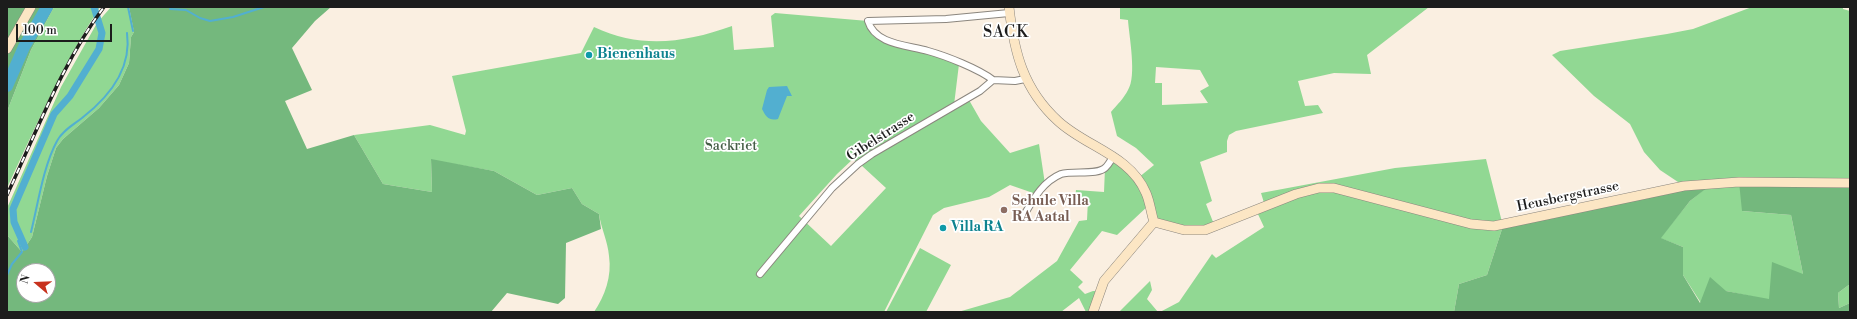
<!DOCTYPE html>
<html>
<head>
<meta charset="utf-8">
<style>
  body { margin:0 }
  #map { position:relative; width:1857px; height:319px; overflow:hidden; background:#faefe1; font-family:"Libre Bodoni",serif }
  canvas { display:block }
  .frame { position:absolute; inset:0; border:8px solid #1c1c1c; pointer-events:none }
  .north { position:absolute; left:16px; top:263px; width:40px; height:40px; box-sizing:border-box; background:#fff; border:1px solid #a4a4a4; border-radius:50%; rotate:289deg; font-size:11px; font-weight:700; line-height:16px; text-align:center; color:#1c1c1c }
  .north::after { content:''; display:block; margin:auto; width:14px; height:18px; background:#c8321e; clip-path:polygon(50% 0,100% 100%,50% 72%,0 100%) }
  .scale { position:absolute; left:16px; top:24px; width:96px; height:18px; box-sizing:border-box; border:2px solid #1c1c1c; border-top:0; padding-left:5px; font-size:12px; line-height:14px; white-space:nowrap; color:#1c1c1c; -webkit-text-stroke:3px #fff; paint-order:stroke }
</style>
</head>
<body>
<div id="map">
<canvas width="1857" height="319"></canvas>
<div class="frame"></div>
<div class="north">N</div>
<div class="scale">100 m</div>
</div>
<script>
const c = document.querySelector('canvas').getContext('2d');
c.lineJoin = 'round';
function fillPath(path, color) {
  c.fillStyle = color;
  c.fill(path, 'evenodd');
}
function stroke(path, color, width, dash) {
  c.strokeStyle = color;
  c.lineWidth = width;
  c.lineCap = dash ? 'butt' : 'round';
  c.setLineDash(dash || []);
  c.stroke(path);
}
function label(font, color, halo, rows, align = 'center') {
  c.font = font + ' "Libre Bodoni",serif';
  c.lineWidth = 3.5;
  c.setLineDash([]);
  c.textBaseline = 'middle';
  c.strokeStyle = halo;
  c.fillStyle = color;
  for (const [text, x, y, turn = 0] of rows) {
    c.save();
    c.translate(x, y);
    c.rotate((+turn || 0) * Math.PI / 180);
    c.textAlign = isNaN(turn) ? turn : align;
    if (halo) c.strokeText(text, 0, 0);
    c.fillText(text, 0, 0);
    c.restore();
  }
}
const green = new Path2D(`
  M54,7H100C63,64 36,126 7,188L8,109L31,50Z
  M111,7H129L134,32L131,37L129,63L119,85L99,108L63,139L56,148L47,176L32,237L22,252L7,235V208L61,87L97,23Z
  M1120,7H1429L1367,55L1371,74L1334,73L1298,81L1305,106L1318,105L1323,113L1236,131L1229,135L1227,141V152L1200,162L1212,201L1206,204L1215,227L1160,225L1149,205L1117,235L1102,231L1070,270L1083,282L1078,287L1085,294L1093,291H1100L1093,312H1086L1079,298L1061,312H958L1010,297L1057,261L1079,221L1087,220L1088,200L1075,198L1076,190L1104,192L1105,168L1113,157L1138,178L1154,165L1136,148L1117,136L1111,112C1117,105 1124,98 1128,90C1137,76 1129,36 1128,20L1120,19ZM1156,67L1200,70L1209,86L1200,91L1208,103L1162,105V83H1155Z
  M1752,7H1843V9L1850,11V183L1742,211L1791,215L1803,274L1769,300L1726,291L1701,303L1683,275V247L1660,238L1690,201L1711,184L1684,186L1660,170L1644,152L1630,124L1594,96L1552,55L1560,51L1667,34L1693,29Z
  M775,13L868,21L876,34L959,64L954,105L857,162L853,159L837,174L799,216L831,246L886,188L861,165L873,156L969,100L981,121L1010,153L1039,144L1045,184L1036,194L1010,185L989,197L944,208L933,215L884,312H594C605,296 612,276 609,256C608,242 601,228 599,214L582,204L572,188L537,195L494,171L431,160L432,192L383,184L354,135L430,125L465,135L466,131L452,76L581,53L594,27C641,49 684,43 732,26L734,50L774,47L771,16Z
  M1486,159L1503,226L1487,275L1459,284L1454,312H1160L1179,302L1212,254L1216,258L1264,227L1256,210L1265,206L1261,193L1395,168Z
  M920,248L951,265L926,312H886Z
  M1150,281L1152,290L1147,299L1158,312H1119Z
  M1850,284V303L1839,308L1838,293Z`);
const forest = new Path2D(`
  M7,7H54L31,50L8,109L7,116Z
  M129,7H331L315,21L292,48L312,90L285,101L307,149L354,135L383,184L432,192L431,159L494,171L537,195L572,188L582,204L599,214L601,229L566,243L565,298L558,304L507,293L491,312H7V235L22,252L32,237L47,176L56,148L63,139L99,108L119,85L129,63L131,37L134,32ZM24,271H48V295H24Z
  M1739,182L1850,183V284L1838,293L1839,308L1850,303V312H1454L1459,284L1487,275L1503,226L1712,184L1690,201L1661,238L1683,247V275L1700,303L1710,277L1726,291L1769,299L1772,262L1803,274L1791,215L1742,211Z`);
const water = new Path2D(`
  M787,86L792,96H787L778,119C769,121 766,117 762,109L767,90L769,87Z`);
const stream = new Path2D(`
  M128,7L133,31
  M170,9L186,10L200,18L210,21L233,17L264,7
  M31,232C38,204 43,167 57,141C62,131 73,125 82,118C109,97 132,69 127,33
  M7,275L12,264L22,252L18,241L22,240`);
const canal = new Path2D(`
  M25,247L14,222L13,209L54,114L70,96L99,49L102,33L94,7`);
const river = new Path2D(`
  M7,86L24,47L47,7`);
const street = new Path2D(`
  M993,80C979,69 946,56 928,51C908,45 875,45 868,21L946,19L1009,13
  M1023,217C1033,200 1042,182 1061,174C1073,170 1098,176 1106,167C1109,164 1111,160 1113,157
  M760,274L832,188L858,164L872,154L980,91L993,80L1015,81L1025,79`);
const secondary = new Path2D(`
  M1009,7C1014,52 1023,89 1058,121C1086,147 1130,155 1146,193C1150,202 1151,213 1154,222
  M7,49L31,7
  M1154,222L1184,230H1205L1296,194L1319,188H1334L1471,224L1494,226L1684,186L1739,182L1850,183
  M1093,312L1104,281L1154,222`);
const rail = new Path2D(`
  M7,195C36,133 63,61 104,7`);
const markers = [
  [589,55,4,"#0f9aa8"],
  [1004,210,4,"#8d6e63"],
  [943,228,4,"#0f9aa8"]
];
const cultureNames = [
  ["Bienenhaus",597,55],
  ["Villa RA",951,228]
];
const streetNames = [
  ["Gibelstrasse",881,137,-33],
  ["Heusbergstrasse",1568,197,-12]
];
const parkNames = [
  ["Sackriet",731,147]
];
const educationNames = [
  ["Schule Villa",1012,202],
  ["RA Aatal",1012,218]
];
const quarterNames = [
  ["SACK",1006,33]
];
fillPath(green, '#91d893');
fillPath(forest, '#74b87d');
fillPath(water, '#52afd0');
stroke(stream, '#52afd0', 2);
stroke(canal, '#52afd0', 7);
stroke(river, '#52afd0', 12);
stroke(street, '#8b867e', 8);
stroke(secondary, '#8b867e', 10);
stroke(street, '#fff', 6);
stroke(secondary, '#fce6c4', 9);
stroke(rail, '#1c1c1c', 3.5);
stroke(rail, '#fff', 2, [6]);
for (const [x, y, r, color] of markers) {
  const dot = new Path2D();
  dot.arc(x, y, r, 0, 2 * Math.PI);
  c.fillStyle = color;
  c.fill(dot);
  stroke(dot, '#fff', 1.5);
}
label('bold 14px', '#0d838f', '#fff', cultureNames, 'left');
label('14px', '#1c1c1c', '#fff', streetNames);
label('14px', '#455e46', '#fff', parkNames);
label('bold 14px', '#785e54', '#fff', educationNames, 'left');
c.letterSpacing = '1px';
label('16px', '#1c1c1c', '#fff', quarterNames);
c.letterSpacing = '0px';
</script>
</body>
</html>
